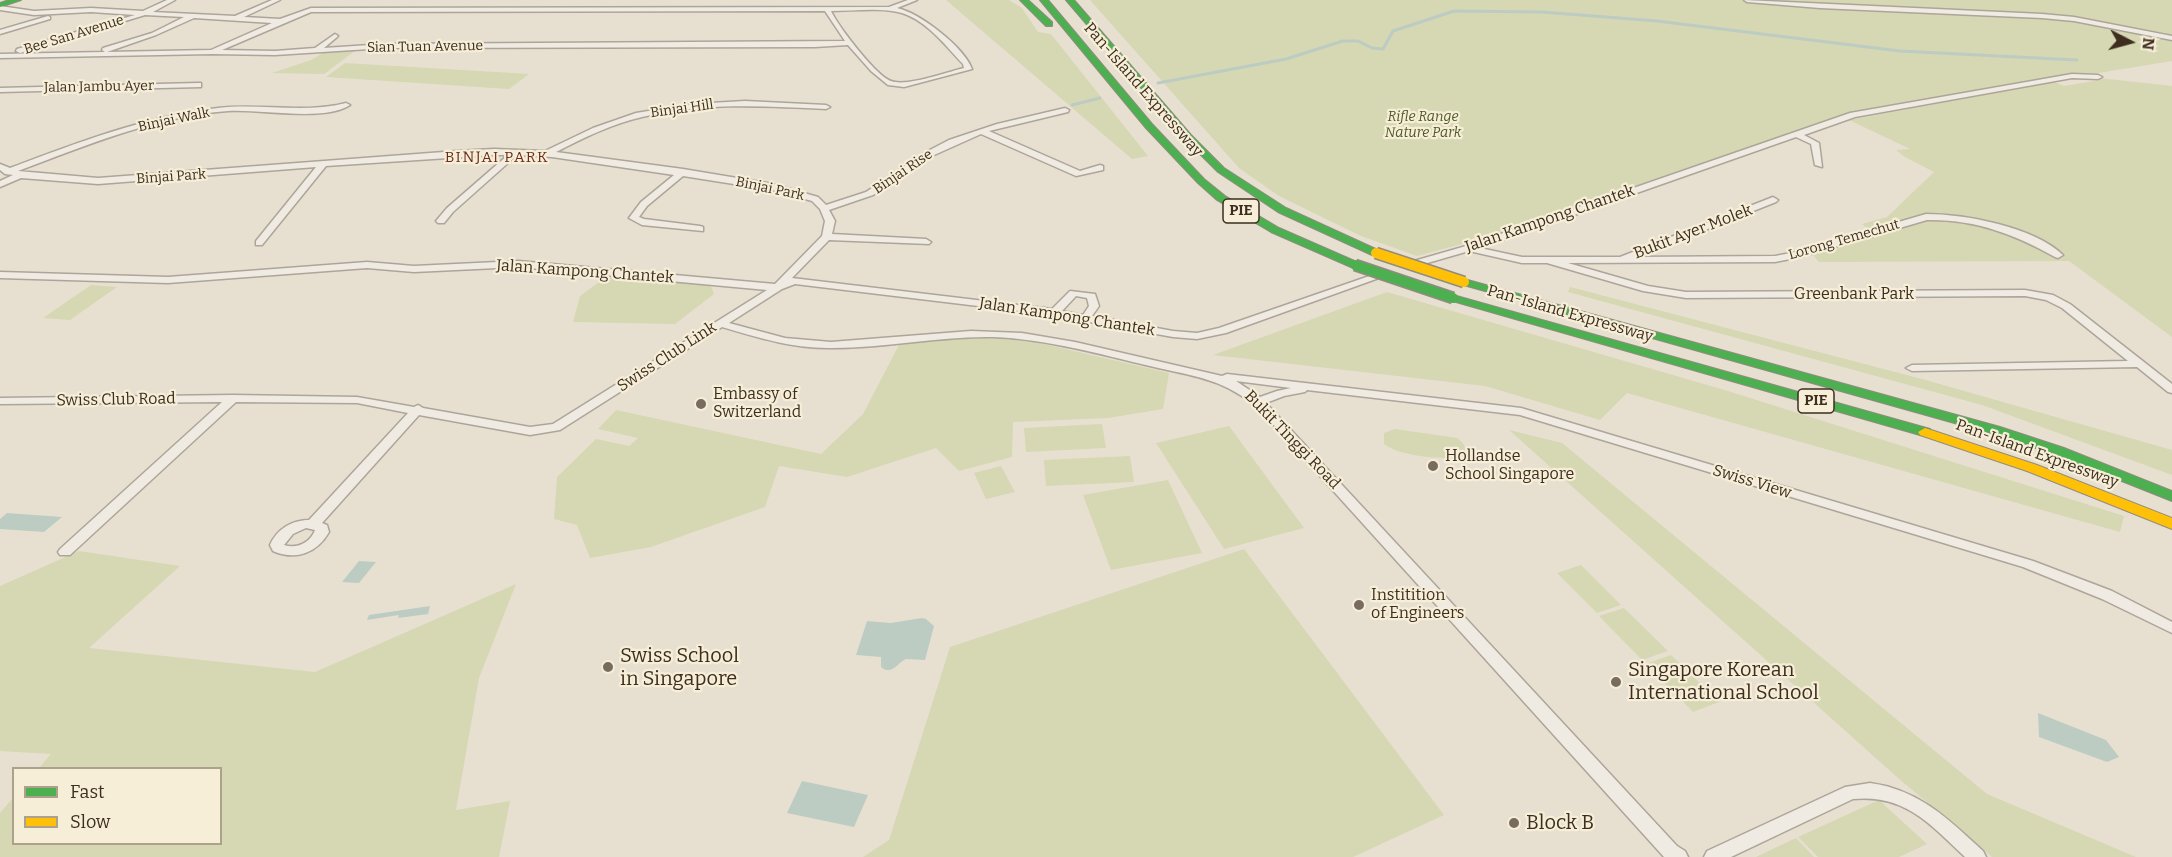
<!DOCTYPE html>
<html>
<head>
<meta charset="utf-8">
<style>
  body { margin:0 }
  #map { position:relative; width:2172px; height:857px; overflow:hidden; background:#e7e0d1; font-family:Bitter,serif }
  canvas { display:block }
  .legend { position:absolute; left:12px; top:767px; width:210px; height:78px; box-sizing:border-box; background:#f7eed8; border:2px solid #ada18e; margin:0; padding:8px 10px; list-style:none; font-size:18px; color:#3d2e20 }
  .legend li { display:flex; align-items:center; gap:12px; height:30px }
  .legend b { width:30px; border:2px solid #ada18e }
  .north { position:absolute; left:2100px; top:12px; width:60px; height:60px; -webkit-text-stroke:4px #f7eed8; paint-order:stroke; rotate:96deg; font-size:16px; font-weight:700; line-height:24px; text-align:center; color:#3d2e20 }
  .north::after { content:''; display:block; margin:auto; width:21px; height:27px; background:#3d2e20; clip-path:polygon(50% 0,100% 100%,50% 72%,0 100%) }
</style>
</head>
<body>
<div id="map">
<canvas width="2172" height="857"></canvas>
<ul class="legend">
<li><b style="height:8px;background:#4caf50"></b>Fast</li>
<li><b style="height:8px;background:#ffc107"></b>Slow</li>
</ul>
<div class="north">N</div>
</div>
<script>
const c = document.querySelector('canvas').getContext('2d');
c.lineJoin = 'round';
function fillPath(path, color) {
  c.fillStyle = color;
  c.fill(path, 'evenodd');
}
function stroke(path, color, width, dash) {
  c.strokeStyle = color;
  c.lineWidth = width;
  c.lineCap = dash ? 'butt' : 'round';
  c.setLineDash(dash || []);
  c.stroke(path);
}
function label(font, color, halo, rows, align = 'center') {
  c.font = font + ' Bitter,serif';
  c.lineWidth = 4.5;
  c.setLineDash([]);
  c.textBaseline = 'middle';
  c.strokeStyle = halo;
  c.fillStyle = color;
  for (const [text, x, y, turn = 0] of rows) {
    c.save();
    c.translate(x, y);
    c.rotate((+turn || 0) * Math.PI / 180);
    c.textAlign = isNaN(turn) ? turn : align;
    if (halo) c.strokeText(text, 0, 0);
    c.fillText(text, 0, 0);
    c.restore();
  }
}
const green = new Path2D(`
  M946,0H1009L1022,8L1038,32L1051,34L1148,156L1132,159Z
  M1090,0H2172V61L2086,75L2059,76L1855,111L1473,241L1417,256L1361,236L1279,196L1239,168Z
  M356,50L324,74L272,73L311,60L326,51Z
  M345,63L529,74L509,89L326,77Z
  M2099,78L2172,86V337L2069,261L1819,262L1813,255L1840,238L1870,230L1862,224L1887,217L1934,172L1905,157L1896,150L1910,149L1849,120L2054,82L2064,86L2100,80Z
  M606,277L710,284L714,294L675,324L573,322L580,296Z
  M91,285L117,287L70,320L43,318Z
  M1570,287L1922,379L2172,450V475L1982,405L1568,292Z
  M1387,292L1728,391L2124,516L2120,532L1627,393L1600,420L1485,386L1213,355Z
  M975,337L1035,342L1169,373L1163,409L1108,418L1013,422L1012,457L959,471L936,448L847,477L779,466L765,507L651,547L590,558L577,525L554,519L557,477L596,439L629,446L638,438L598,429L616,410L821,454L863,414L900,343Z
  M1102,424L1106,448L1026,452L1024,428Z
  M1229,426L1304,528L1224,549L1156,443Z
  M1395,429L1457,438C1464,443 1467,447 1464,456C1447,461 1398,456 1384,444V433Z
  M1509,430L1562,443L1987,794L2136,857H1992L1898,778Z
  M1130,456L1134,482L1046,486L1044,460Z
  M1001,466L1015,492L986,499L974,473Z
  M1168,480L1202,553L1111,570L1083,495Z
  M1244,549L1444,815L1353,857H863L889,840L950,647Z
  M79,551L180,566L89,648L315,672L516,584L479,678L456,810L510,801L499,857H0V813L13,798L14,844H220V768H39L51,754L0,751V586Z
  M1581,565L1621,605L1597,613L1557,573Z
  M1624,608L1668,651L1642,660L1599,616Z
  M1671,655L1719,702L1693,712L1646,664Z
  M1879,800L1927,844L1899,857H1818L1798,837Z
  M1796,838L1814,857H1756Z`);
const water = new Path2D(`
  M7,513L62,517L44,532L0,529V519Z
  M359,561L376,562L359,583L342,582Z
  M430,606L428,614L398,618L399,615L367,620L369,615Z
  M922,618L926,619L934,626L925,660L906,659C897,663 892,676 881,667V657L856,655L867,621L891,623Z
  M2038,713L2106,740L2119,757L2107,762L2039,737Z
  M802,781L868,795L854,827L787,813Z`);
const stream = new Path2D(`
  M1158,83L1286,59L1343,41H1358L1372,48L1383,49L1393,31L1454,11L1542,12L1657,21L1900,51L2077,60
  M1072,105L1100,98`);
const street = new Path2D(`
  M167,0H175L153,12L235,16L272,0H280L244,17L280,19L311,8L889,7L908,0H917L897,8C920,13 964,47 972,69L904,87L888,85L871,71L848,45L815,47L385,48L275,55L212,54L0,58V54L105,52L102,50L103,48L152,33L184,17L145,15L20,53L16,51L17,49L135,15L91,12L34,15L0,10V6L34,11L91,8L143,11ZM825,11L845,41L385,44L324,48L337,37L338,36L335,34L315,48L275,51L222,50L311,12ZM831,11C853,11 881,7 902,13C927,21 945,45 963,64L964,68C947,72 907,87 891,81C876,76 838,26 831,11ZM194,18L272,23L211,50L107,52L156,35Z
  M1744,0L2042,14L2074,17L2172,36V40L2074,21L2042,18L1820,8L1747,2Z
  M48,16L50,17V19L0,34V30Z
  M2072,74L2098,75L2102,77L2098,79L2072,78L1855,117L1804,135L1819,143L1822,167L1815,165L1811,144L1796,137L1480,248L1522,257H1620L1773,197L1778,200L1776,202L1637,257L1775,256L1796,252L1926,214C1965,214 2034,227 2063,255L2058,258L2055,257C2014,234 1974,219 1927,220L1800,257L1775,262L1568,263L1648,286L1686,292L2025,290L2053,295L2070,304L2172,384V393L2168,392L2137,367L1912,371L1906,368L1912,365L2128,361L2062,308L2046,300L2025,296L1686,298L1643,291L1547,263H1522L1469,251L1410,268L1405,265L1407,263L1466,246L1850,113Z
  M198,83H201V87L0,92V88Z
  M745,101L826,105L830,107L826,109C765,106 702,102 642,117C611,124 584,138 556,152L683,169L773,184L818,197L826,205L866,192L926,152L949,140L997,124L1065,108L1069,110L1068,112L989,131L1080,171L1100,165L1103,166V170L1076,176L981,134L932,156L873,195L829,210L835,221L832,234L926,239L931,242L929,244L829,240L792,278L1052,309L1070,291L1095,294L1099,306L1092,316L1173,331L1197,333L1219,328L1381,272H1389L1390,274L1226,333L1197,339L1173,337L1045,314L795,284L782,289L729,323L785,338L831,342L971,331L1022,333L1075,342L1222,376L1227,374L1521,408L2033,561L2112,591L2172,622V633L2102,599L2023,567L1520,415L1307,390L1305,392L1284,396L1266,403L1677,846L1685,851L1688,857H1664L1262,412C1225,378 1196,377 1150,366C1099,354 1046,339 993,337C939,336 887,348 833,348C794,349 759,338 722,327L560,430L530,435L419,415L322,523L327,525L329,532C317,553 296,561 273,551L270,545C277,529 292,520 309,520L408,413L357,403L236,402L70,555H60L58,552L60,549L222,402L0,404V398L233,395L357,397L414,407L418,405L423,408L530,427L553,424L767,290L518,267L414,272L367,268L168,283L0,278V272L168,277L367,262L414,266L518,261L775,284L822,236L825,221L820,209L812,201L772,190L683,176L647,206L639,217L644,219L700,226L703,227V231L642,225L629,218L641,202L674,175L552,157L517,155L453,212L444,223H438L436,221L447,208L508,155H494L326,166L262,245H256V241L316,167L98,184L21,178L0,187V181L13,175L5,174L0,170V164L10,168C77,143 146,116 218,108C261,103 304,114 346,103L350,105C325,122 260,109 228,111C156,116 85,146 18,171L98,178L457,151L494,149L545,151L593,128L636,113L692,104ZM1076,296L1087,298L1089,306L1083,315L1062,311ZM1236,381L1291,388L1277,391L1260,397ZM306,528L315,530C310,543 297,549 284,545L293,534Z
  M1870,783C1920,790 1948,819 1983,851L1986,857H1965C1930,824 1905,794 1853,799L1731,857H1704L1707,851L1845,787Z`);
const fast = new Path2D(`
  M9,0H21L0,7V3Z
  M1020,0H1028L1052,22V26H1046Z
  M1040,0H1048L1152,124L1204,179L1225,196L1279,228L1359,263V267H1351L1271,232L1217,200L1198,183L1146,128Z
  M1066,0H1074L1191,135L1224,168L1286,208L1380,251V255H1372L1278,212L1218,172L1185,139Z
  M1464,279L2000,427L2064,448L2172,491V501L2054,454L1990,433L1460,284V280Z
  M1453,295L1930,429L1932,432L1930,435H1920L1449,300L1447,298Z`);
const slow = new Path2D(`
  M1925,428L2037,465L2172,518V529L2027,471L1920,435L1918,432Z`);
const fastBridge = new Path2D(`
  M1355,265L1453,298`);
const slowBridge = new Path2D(`
  M1376,253L1464,282`);
const markers = [
  [701,404,6,"#786c5e"],
  [1433,466,6,"#786c5e"],
  [1359,605,6,"#786c5e"],
  [608,667,6,"#786c5e"],
  [1616,682,6,"#786c5e"],
  [1514,823,6,"#786c5e"]
];
const farStreetnames = [
  ["Bee San Avenue",74,35,-17],
  ["Sian Tuan Avenue",425,47,-1],
  ["Jalan Jambu Ayer",99,87,-1],
  ["Binjai Hill",682,109,-8],
  ["Binjai Walk",174,120,-12],
  ["Binjai Rise",903,172,-34],
  ["Binjai Park",171,177,-4],
  ["Binjai Park",770,189,12],
  ["Lorong Temechut",1844,240,-16]
];
const farParknames = [
  ["Rifle Range",1423,117],
  ["Nature Park",1423,133]
];
const farNeighbourhoodnames = [
  ["BINJAI PARK",497,158]
];
const shields = [
  [1241,211,36],
  [1816,401,36]
];
const shieldNames = [
  ["PIE",1241,211],
  ["PIE",1816,401]
];
const streetNames = [
  ["Pan-Island Expressway",1143,90,49],
  ["Jalan Kampong Chantek",1550,219,-19],
  ["Bukit Ayer Molek",1693,232,-21],
  ["Jalan Kampong Chantek",585,272,4],
  ["Greenbank Park",1854,295],
  ["Pan-Island Expressway",1570,314,16],
  ["Jalan Kampong Chantek",1067,317,9],
  ["Swiss Club Link",667,357,-33],
  ["Swiss Club Road",116,400,-1],
  ["Bukit Tinggi Road",1292,440,46],
  ["Pan-Island Expressway",2037,454,20],
  ["Swiss View",1752,482,17]
];
const poiNames = [
  ["Embassy of",713,395],
  ["Switzerland",713,413],
  ["Hollandse",1445,457],
  ["School Singapore",1445,475],
  ["Institition",1371,596],
  ["of Engineers",1371,614]
];
const nearPoinames = [
  ["Swiss School",620,656],
  ["in Singapore",620,679],
  ["Singapore Korean",1628,670],
  ["International School",1628,693],
  ["Block B",1526,823]
];
fillPath(green, '#d6d7b3');
fillPath(water, '#bcccc2');
stroke(stream, '#bcccc2', 3);
stroke(street, '#ada599', 3);
stroke(fast, '#928b80', 2);
stroke(slow, '#928b80', 2);
fillPath(street, '#efebe3');
fillPath(fast, '#4caf50');
fillPath(slow, '#ffc107');
stroke(fastBridge, '#928b80', 13, []);
stroke(slowBridge, '#928b80', 13, []);
stroke(fastBridge, '#4caf50', 10);
stroke(slowBridge, '#ffc107', 10);
for (const [x, y, r, color] of markers) {
  const dot = new Path2D();
  dot.arc(x, y, r, 0, 2 * Math.PI);
  c.fillStyle = color;
  c.fill(dot);
  stroke(dot, '#f7eed8', 2);
}
label('14px', '#3d2e20', '#f7eed8', farStreetnames);
label('italic 14px', '#4d5a26', '#f7eed8', farParknames);
c.letterSpacing = '1.5px';
label('15px', '#6b2e1e', '#f7eed8', farNeighbourhoodnames);
c.letterSpacing = '0px';
for (const [x, y, w] of shields) {
  const box = new Path2D();
  box.roundRect(x - w / 2, y - 12, w, 24, 4.5);
  c.fillStyle = '#f7eed8';
  c.fill(box);
  stroke(box, '#3d2e20', 1.5);
}
label('bold 15px', '#3d2e20', null, shieldNames);
label('16px', '#3d2e20', '#f7eed8', streetNames);
label('16px', '#3d2e20', '#f7eed8', poiNames, 'left');
label('20px', '#3d2e20', '#f7eed8', nearPoinames, 'left');
</script>
</body>
</html>
